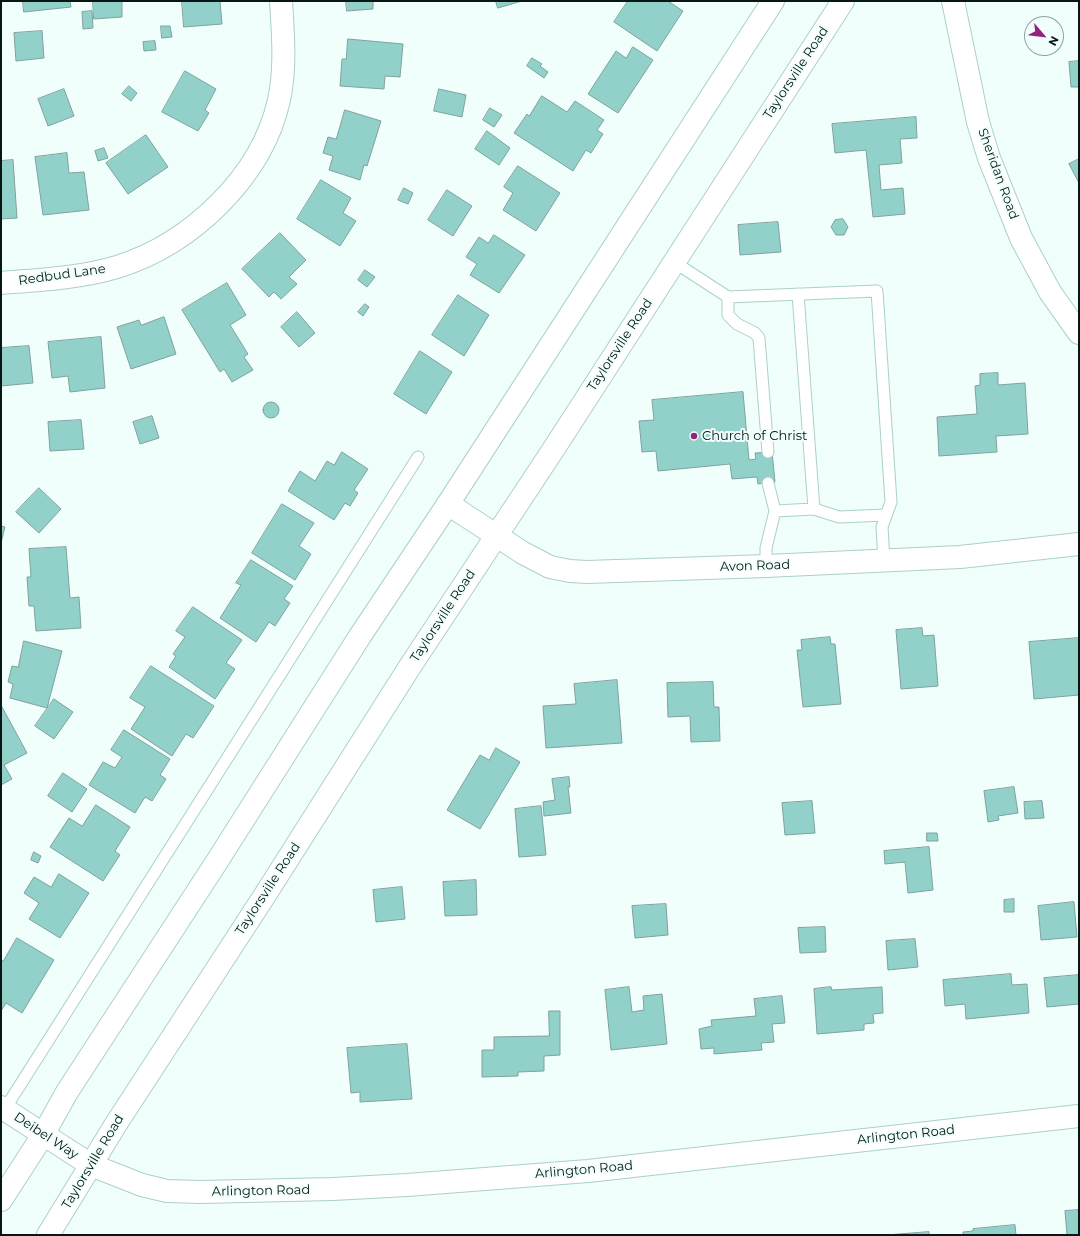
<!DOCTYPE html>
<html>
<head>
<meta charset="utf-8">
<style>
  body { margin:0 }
  #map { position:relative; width:1080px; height:1236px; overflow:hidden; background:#f0fffc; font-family:Montserrat,sans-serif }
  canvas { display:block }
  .frame { position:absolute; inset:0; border:2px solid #081614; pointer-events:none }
  .north { position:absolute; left:1024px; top:16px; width:40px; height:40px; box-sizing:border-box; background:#f0fffc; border:1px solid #93a29f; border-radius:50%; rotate:118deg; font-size:11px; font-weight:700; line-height:16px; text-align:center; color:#081614 }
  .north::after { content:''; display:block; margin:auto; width:14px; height:18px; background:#942281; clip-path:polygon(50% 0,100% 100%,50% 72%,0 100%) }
</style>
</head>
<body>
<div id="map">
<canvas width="1080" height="1236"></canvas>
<div class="frame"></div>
<div class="north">N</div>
</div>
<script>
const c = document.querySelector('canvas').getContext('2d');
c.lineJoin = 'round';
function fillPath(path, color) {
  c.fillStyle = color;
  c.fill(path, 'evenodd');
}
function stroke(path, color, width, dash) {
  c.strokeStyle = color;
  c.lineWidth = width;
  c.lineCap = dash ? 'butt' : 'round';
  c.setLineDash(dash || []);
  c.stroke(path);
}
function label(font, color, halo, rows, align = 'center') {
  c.font = font + ' Montserrat,sans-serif';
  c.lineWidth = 4;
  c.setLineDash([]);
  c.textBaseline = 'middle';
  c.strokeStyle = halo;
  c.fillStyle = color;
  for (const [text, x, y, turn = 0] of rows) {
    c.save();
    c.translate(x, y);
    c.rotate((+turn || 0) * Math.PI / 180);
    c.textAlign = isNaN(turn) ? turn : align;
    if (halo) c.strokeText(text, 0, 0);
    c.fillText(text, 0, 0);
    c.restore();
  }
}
const building = new Path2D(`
  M23,1H70L71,7L24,12Z
  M93,1H126H122V17L94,19Z
  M182,1H220L222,24L184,27Z
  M346,1H373V9L347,11Z
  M496,1H522L498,8Z
  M628,1H668L683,11L657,51L614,22Z
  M92,11L93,28L83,29L82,12Z
  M161,26H170L172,37L162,38Z
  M42,31L44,58L16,61L14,33Z
  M348,39L403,44L400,77L385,76L384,89L340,86L342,59H346Z
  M155,41L156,50L144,51L143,42Z
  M633,47L653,60L618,113L588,94L616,51L626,58Z
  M532,58L542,64L540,66L548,72L544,78L527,66Z
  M1079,61V87H1071L1069,62Z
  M185,71L216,89L205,110L209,113L198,131L162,112Z
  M129,86L137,93L131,101L122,94Z
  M64,89L74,116L48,126L38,99Z
  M439,89L466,95L462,117L434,111Z
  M542,96L567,112L575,101L604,120L597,130L603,134L591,153L586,150L573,171L514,133L527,114L529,116Z
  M490,108L502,115L494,127L483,120Z
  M345,110L381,121L367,166L364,165L360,180L329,170L333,156L323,153L328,137L336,139Z
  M916,117L917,138L900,139L902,163L879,165L881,190L903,188L905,214L873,217L866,150L835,153L832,124Z
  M487,131L510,148L499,165L475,149Z
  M146,135L168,167L128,194L106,163Z
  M104,148L108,158L98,161L95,151Z
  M67,153L69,173L84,172L89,210L43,215L35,157Z
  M1079,159V183L1069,164Z
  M13,160L17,218L1,219V161Z
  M518,166L560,193L536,231L503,210L513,193L504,187Z
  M321,180L351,198L343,213L356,221L340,246L297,219Z
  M404,188L413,193L408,204L398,200Z
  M447,190L472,206L453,236L428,220Z
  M843,219L848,227L844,235H836L831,227L835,220Z
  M778,222L781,252L740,255L738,225Z
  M280,233L306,260L289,277L297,284L281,299L274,292L269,297L242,269Z
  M494,235L525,255L499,293L470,275L477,264L466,257L479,237L488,243Z
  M365,270L375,277L367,287L358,280Z
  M227,283L246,315L230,325L248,354L244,357L253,370L232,382L224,369L220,372L182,310Z
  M458,295L489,315L464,356L432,335Z
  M365,304L369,307L363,316L358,312Z
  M297,312L315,333L299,347L281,327Z
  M164,317L176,354L131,369L117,327L139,320L141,325Z
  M101,337L105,388L70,392L68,376L52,378L48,342Z
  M29,346L33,383L1,386V348Z
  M420,351L452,372L426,414L394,394Z
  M998,373V385L1025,383L1028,434L996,436L997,452L939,456L937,417L977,414L975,386L980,385V374Z
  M743,392L749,460L756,459L755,453L772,452L775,482L758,484L757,477L732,479L730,464L658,471L656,451L642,452L639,421L654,420L652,400Z
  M263 410a8 8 0 1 1 16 0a8 8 0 1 1-16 0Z
  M152,416L159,438L140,444L133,422Z
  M81,420L84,449L50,451L48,422Z
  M342,452L368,469L354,490L358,493L350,506L345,503L334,520L288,491L300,471L315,481L327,461L334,465Z
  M39,488L61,509L39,533L16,512Z
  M282,504L314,523L299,546L311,554L295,580L252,553Z
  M1,526L5,527L1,543Z
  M66,547L70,598L79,597L81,628L36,631L34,606H29L27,577H31L29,549Z
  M251,560L293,586L284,599L290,603L275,626L269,622L256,642L220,618L241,585L236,583Z
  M193,607L242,640L226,663L235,669L215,699L169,667L176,656L173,654L185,637L176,631Z
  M922,628L923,636L934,635L938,686L901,689L896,630Z
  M830,637L831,644H835L841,704L803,707L797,650H802L801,640Z
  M1079,638V695L1034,699L1029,642Z
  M24,641L62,651L47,708L10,698L13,684L8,682L12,666L18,667Z
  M151,666L214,706L193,738L186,734L172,756L131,729L145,707L130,698Z
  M617,680L622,743L546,748L543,706L576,704L574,684Z
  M713,682L714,707H719L720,741L691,742L690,716L668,717L667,683Z
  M54,699L73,712L54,739L35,726Z
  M2,707L27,753L4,765L12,779L1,785V708Z
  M124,730L170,759L160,775L166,779L152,801L145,797L135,813L89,785L103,762L115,768L122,757L111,750Z
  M496,748L520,762L480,829L447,810L480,755L489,760Z
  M63,773L87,789L72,812L48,796Z
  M569,777L570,787H568L571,813L544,816L543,802L555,800L552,779Z
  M1014,787L1018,813L998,816L999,820L988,822L984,791Z
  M812,801L815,833L785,835L782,803Z
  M1042,801L1044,818L1025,819L1024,802Z
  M96,805L130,827L115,851L120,855L103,881L50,847L69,818L82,826Z
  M541,806L546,855L519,857L515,809Z
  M927,833H937L938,841H927Z
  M929,847L933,890L908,893L905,862L885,864L884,851Z
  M34,852L41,856L38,863L31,860Z
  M59,874L89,893L60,938L29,919L39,903L24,893L34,877L51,887Z
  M476,880L477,915L445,916L443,882Z
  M402,887L405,919L376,922L373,890Z
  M1014,899V912H1004V900Z
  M1074,902L1077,937L1041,940L1038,906Z
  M666,904L668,935L635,938L632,906Z
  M825,927L826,952L800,953L798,928Z
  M17,938L54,960L22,1013L6,1003L1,1011V960L3,961Z
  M915,939L918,967L888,970L886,941Z
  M1011,974L1012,985L1027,984L1029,1013L966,1019L965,1004L945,1006L943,980Z
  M1079,975V1004L1047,1007L1044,978Z
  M629,987L632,1012L644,1010L643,996L662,994L667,1044L611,1050L605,990Z
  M831,987L832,990L882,987L883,1013L873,1014L874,1023L864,1024V1030L817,1034L814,989Z
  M782,996L785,1023L772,1024L774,1042L761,1043L762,1050L714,1054V1048L701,1049L699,1029L712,1026L711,1020L756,1016L754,999Z
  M549,1011H560V1055L544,1056V1071L518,1072V1076L482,1077V1050H494V1037L549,1036Z
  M407,1044L412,1099L360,1102V1092L351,1093L347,1048Z
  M1079,1210V1235H1067L1065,1211Z
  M1015,1225L1016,1235H963V1232L973,1231V1229Z
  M929,1232V1235H887Z`);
const lane = new Path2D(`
  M674,262L728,297L877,291L891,502L882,527L884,561
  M728,297V315L737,324L755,333L759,338L768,452
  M768,483L775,511
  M814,509L839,517L886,515
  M766,566V548L775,511L814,509L798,294
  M3,1112L418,457`);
const street = new Path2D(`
  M953,1L978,122L989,158L1021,238L1050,292L1079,333
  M1,283C40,280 80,278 117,267C191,244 262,177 279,100C286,68 283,34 281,1
  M448,504L523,553L550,567L570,571L587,572L766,566L960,557L1079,544
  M1,1107L91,1165L142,1185L167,1191L201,1192L333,1189L407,1185L588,1171L1079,1116`);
const primary = new Path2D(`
  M1,1200L43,1135L67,1092L216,863L360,636L448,504L773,1
  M48,1235L116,1124L265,895L409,668L553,450L843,1`);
const markers = [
  [694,436,4,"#942281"]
];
const streetNames = [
  ["Taylorsville Road",796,73,-57],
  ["Sheridan Road",998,174,70],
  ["Redbud Lane",62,275,-8],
  ["Taylorsville Road",620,345,-57],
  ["Avon Road",755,566,-2],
  ["Taylorsville Road",443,616,-57],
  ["Taylorsville Road",268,889,-57],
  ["Arlington Road",906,1135,-6],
  ["Deibel Way",46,1136,33],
  ["Taylorsville Road",93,1162,-59],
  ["Arlington Road",584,1170,-5],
  ["Arlington Road",261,1191,-1]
];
const poiNames = [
  ["Church of Christ",702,436]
];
fillPath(building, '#92d1c9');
stroke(building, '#7ea29d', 1);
stroke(lane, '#abd0ca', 13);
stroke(street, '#abd0ca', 24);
stroke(primary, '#abd0ca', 24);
stroke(lane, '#fff', 11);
stroke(street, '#fff', 22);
stroke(primary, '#fff', 22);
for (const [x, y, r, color] of markers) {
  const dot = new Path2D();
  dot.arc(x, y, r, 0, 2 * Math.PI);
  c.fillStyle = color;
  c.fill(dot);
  stroke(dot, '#f0fffc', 1.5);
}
label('13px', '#081614', '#f0fffc', streetNames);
label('13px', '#081614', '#f0fffc', poiNames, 'left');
</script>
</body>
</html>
